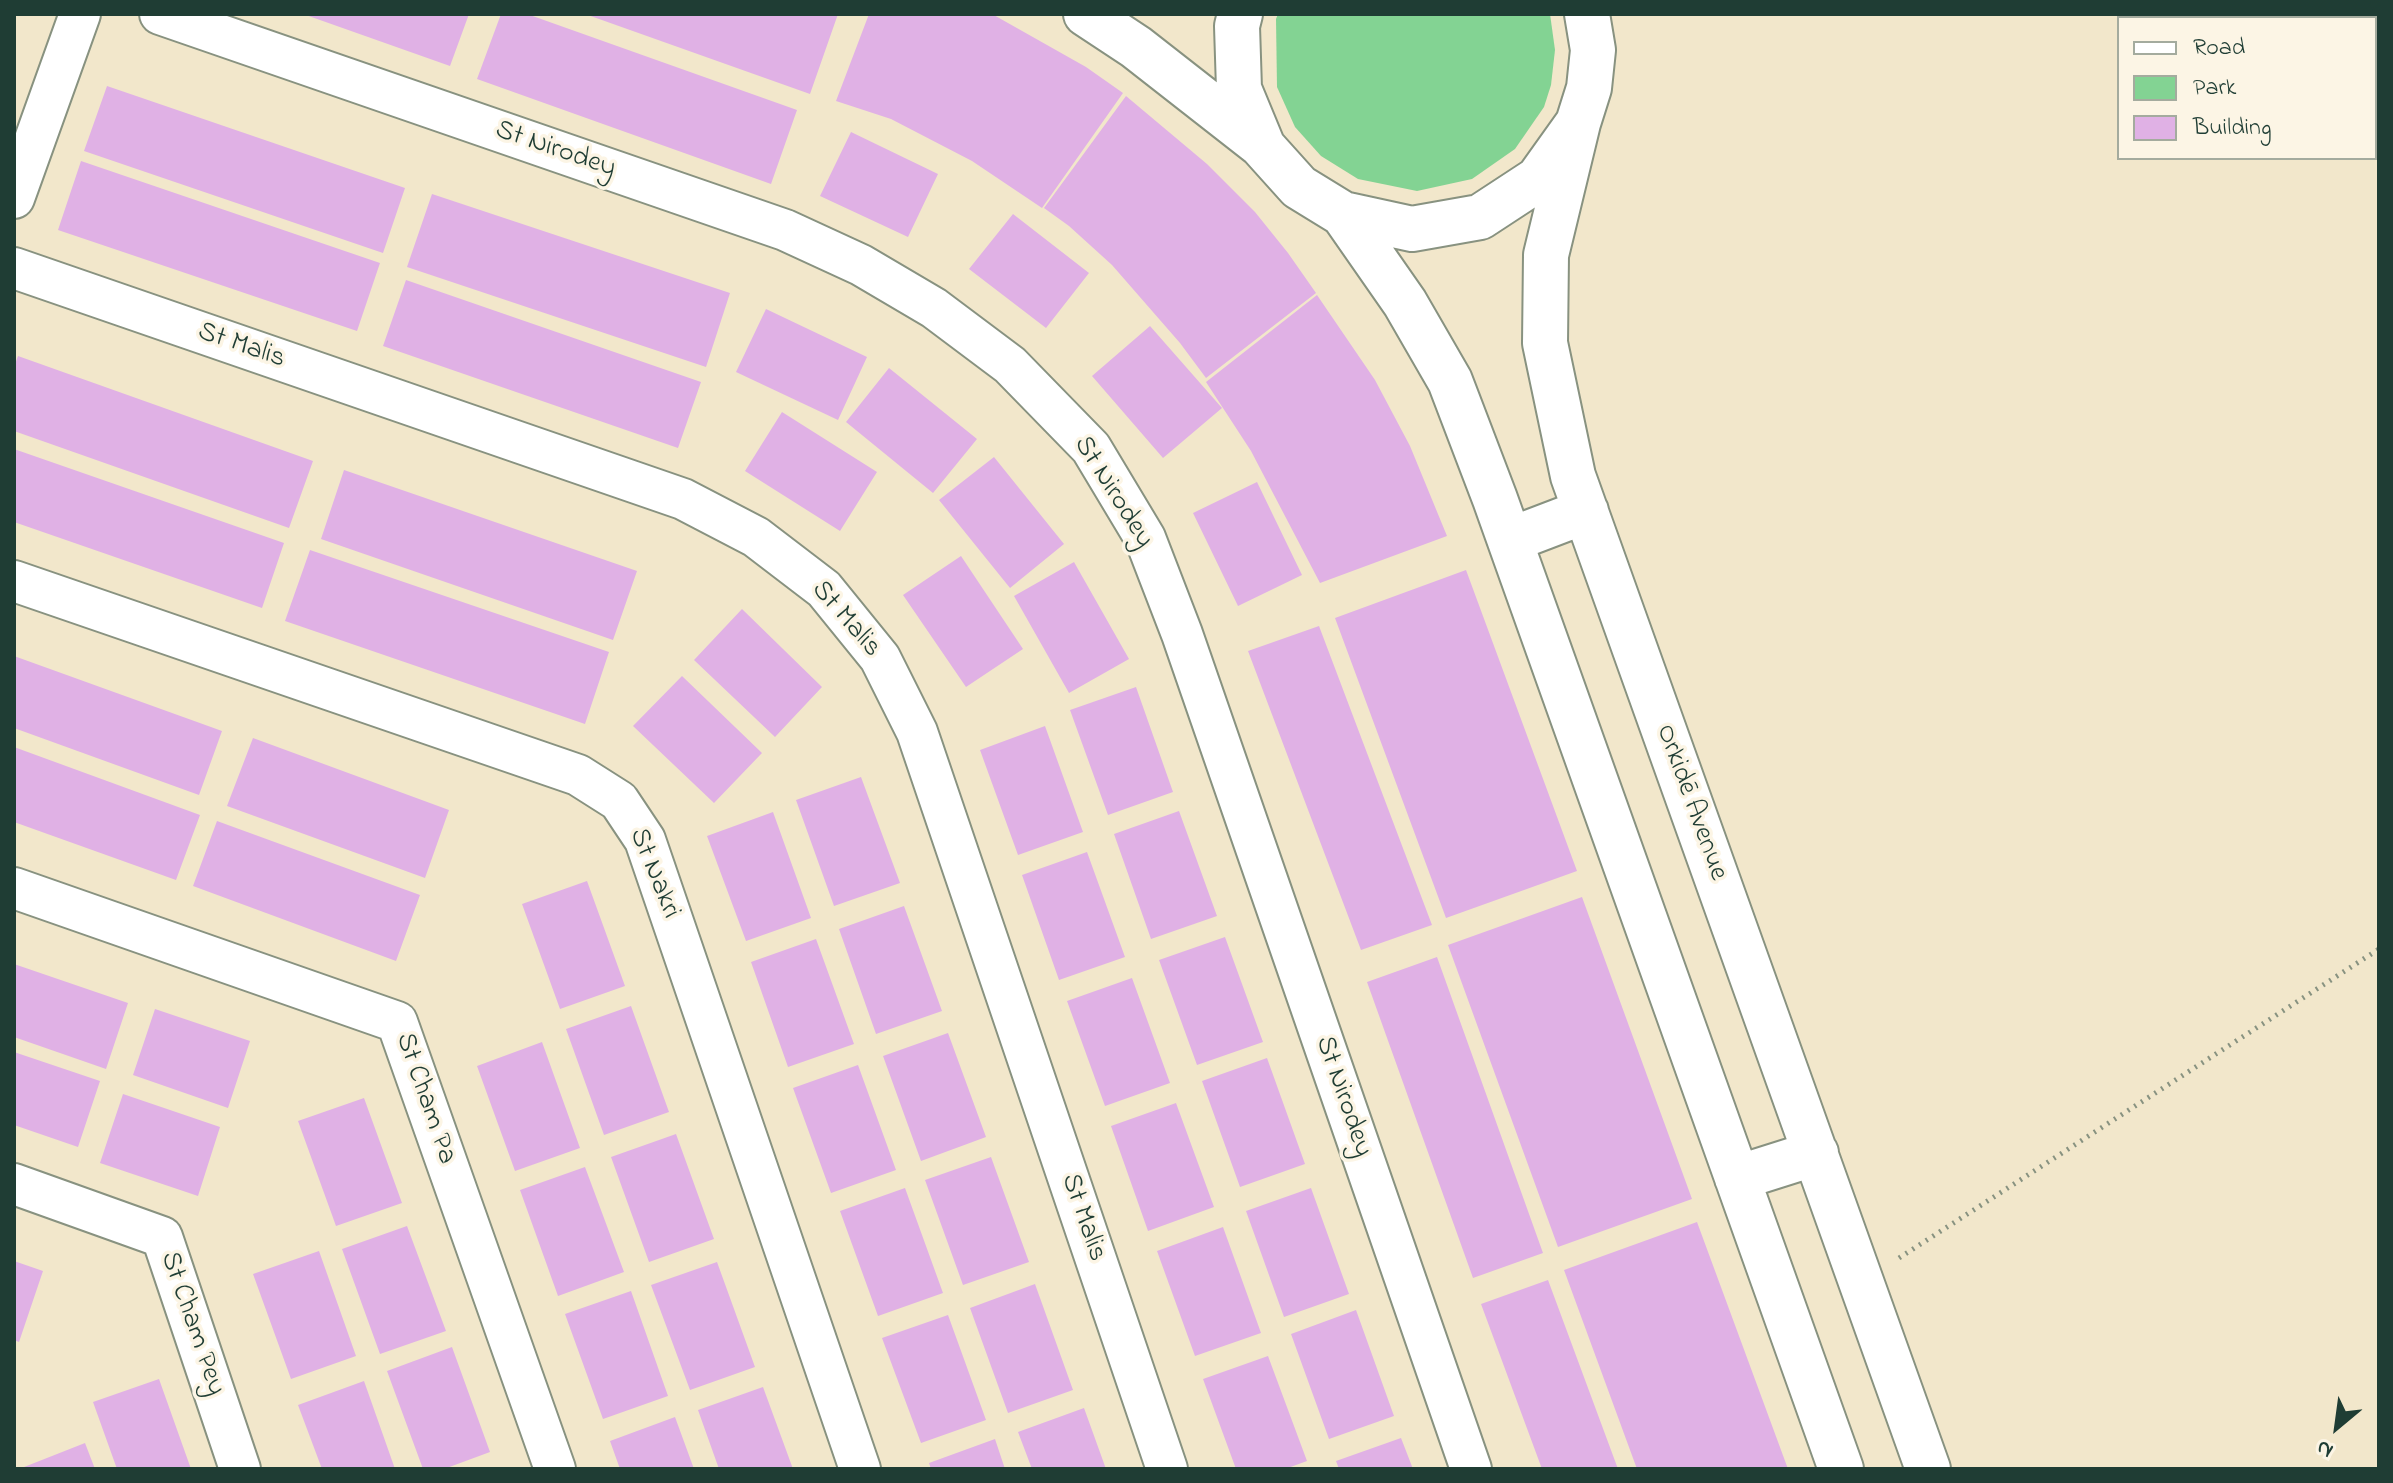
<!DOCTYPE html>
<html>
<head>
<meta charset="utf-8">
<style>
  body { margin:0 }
  #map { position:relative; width:2393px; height:1483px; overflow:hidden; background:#f2e7cb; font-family:"Indie Flower",sans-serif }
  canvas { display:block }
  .frame { position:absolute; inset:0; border:16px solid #1f3d34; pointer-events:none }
  .legend { position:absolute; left:2117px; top:16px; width:260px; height:144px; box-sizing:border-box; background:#fcf5e5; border:2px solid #a4ab9e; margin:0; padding:10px 14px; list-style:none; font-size:24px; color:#1f3d34 }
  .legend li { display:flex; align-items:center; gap:16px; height:40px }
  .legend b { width:40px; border:2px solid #a4ab9e }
  .north { position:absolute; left:2297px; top:1387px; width:80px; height:80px; -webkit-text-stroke:6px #fcf5e5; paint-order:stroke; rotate:209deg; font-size:22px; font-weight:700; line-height:32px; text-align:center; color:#1f3d34 }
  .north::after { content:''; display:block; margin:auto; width:28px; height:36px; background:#1f3d34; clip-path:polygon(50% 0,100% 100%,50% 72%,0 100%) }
</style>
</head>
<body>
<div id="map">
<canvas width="2393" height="1483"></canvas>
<div class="frame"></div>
<ul class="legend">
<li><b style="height:10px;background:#fff"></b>Road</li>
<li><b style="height:22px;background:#83d393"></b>Park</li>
<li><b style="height:22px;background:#e0b1e5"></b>Building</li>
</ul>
<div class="north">N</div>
</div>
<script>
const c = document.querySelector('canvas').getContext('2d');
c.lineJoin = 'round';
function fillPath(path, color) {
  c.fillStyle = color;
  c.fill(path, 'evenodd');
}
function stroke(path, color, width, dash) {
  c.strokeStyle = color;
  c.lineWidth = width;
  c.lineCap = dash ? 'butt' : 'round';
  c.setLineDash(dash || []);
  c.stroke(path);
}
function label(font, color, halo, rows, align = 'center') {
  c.font = font + ' "Indie Flower",sans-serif';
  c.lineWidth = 7;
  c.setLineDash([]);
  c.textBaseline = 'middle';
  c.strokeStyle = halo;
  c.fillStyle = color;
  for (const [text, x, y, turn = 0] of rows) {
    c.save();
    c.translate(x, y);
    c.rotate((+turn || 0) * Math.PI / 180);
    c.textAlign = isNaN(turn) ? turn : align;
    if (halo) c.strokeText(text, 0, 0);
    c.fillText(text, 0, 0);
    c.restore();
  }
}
const green = new Path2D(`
  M1278,14H1550L1555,50L1551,85L1544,107L1515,149L1472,179L1417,191L1358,179L1321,156L1295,127L1277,87L1276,19Z`);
const building = new Path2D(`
  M303,14H469L450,66Z
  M501,14H527L797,110L771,184L477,79Z
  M585,14H838L810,94Z
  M869,14H992L1086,67L1123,93L1042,208L972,161L891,119L836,101Z
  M107,86L405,188L383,253L84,151Z
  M1126,96L1207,164L1255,212L1288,253L1316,293L1206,378L1180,343L1112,265L1069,226L1044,208Z
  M851,132L938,174L908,237L820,196Z
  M81,161L380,263L357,331L58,230Z
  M432,194L730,293L706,367L407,267Z
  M1013,214L1089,273L1046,328L969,269Z
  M406,280L701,382L678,448L383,346Z
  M1317,295L1375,380L1410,446L1447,536L1320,583L1251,451L1206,382Z
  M766,309L867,357L838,420L736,372Z
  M1150,326L1222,408L1163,458L1092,376Z
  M18,356L313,461L289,528L14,431V367Z
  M889,368L977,439L933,493L846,422Z
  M782,412L877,472L840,531L745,471Z
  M14,449L284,543L262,608L14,522Z
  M994,457L1064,544L1010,588L939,500Z
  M344,470L637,571L613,640L321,539Z
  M1257,482L1302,575L1238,606L1193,513Z
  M310,550L609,652L585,724L285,621Z
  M961,556L1023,649L966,687L903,595Z
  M1074,562L1129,659L1069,693L1014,596Z
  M1466,570L1577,871L1446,918L1335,618Z
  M742,609L822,687L775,737L694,660Z
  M1319,626L1432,925L1361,950L1248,651Z
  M14,656L222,731L199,795L14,728Z
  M682,676L762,753L714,803L633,726Z
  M1136,687L1173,792L1108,815L1070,710Z
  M1045,726L1083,832L1018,855L980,750Z
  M253,738L449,810L425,878L227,806Z
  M14,747L200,815L176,880L14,822Z
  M861,777L900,883L834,906L796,800Z
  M1179,811L1217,916L1151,939L1114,834Z
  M773,812L811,918L746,941L707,836Z
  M217,821L420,895L396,961L193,886Z
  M1087,852L1125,957L1059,980L1022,875Z
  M587,881L625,986L560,1009L522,904Z
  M1582,897L1692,1199L1558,1247L1448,945Z
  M904,906L942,1011L876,1034L839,929Z
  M1225,937L1263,1042L1197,1065L1159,960Z
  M816,939L854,1044L788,1067L751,962Z
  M1437,957L1543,1253L1473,1278L1367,982Z
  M14,964L128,1003L106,1069L14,1037Z
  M1132,978L1170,1083L1105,1106L1067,1001Z
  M631,1006L669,1112L604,1135L566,1029Z
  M155,1009L250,1041L228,1108L133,1075Z
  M948,1033L986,1137L921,1161L883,1056Z
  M542,1042L580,1148L515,1171L477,1066Z
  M14,1052L100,1081L78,1147L14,1125Z
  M1267,1058L1305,1164L1240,1187L1202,1081Z
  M858,1065L896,1170L831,1193L793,1088Z
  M123,1094L220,1127L198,1196L100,1163Z
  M364,1098L402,1203L336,1226L298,1121Z
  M1176,1103L1214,1207L1148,1231L1111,1126Z
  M676,1134L714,1239L649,1262L611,1157Z
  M991,1157L1029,1262L963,1285L925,1180Z
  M585,1167L624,1272L558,1296L520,1190Z
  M905,1188L943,1293L878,1316L840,1211Z
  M1311,1188L1349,1294L1284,1317L1246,1211Z
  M1697,1222L1788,1469H1637L1564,1270Z
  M407,1226L446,1331L380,1354L342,1249Z
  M1223,1227L1261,1333L1195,1356L1157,1251Z
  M319,1251L356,1356L291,1379L253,1274Z
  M14,1261L43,1271L19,1342L14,1340Z
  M717,1262L755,1367L690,1390L651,1285Z
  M1548,1280L1618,1469H1542L1481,1304Z
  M1035,1284L1073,1390L1008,1413L970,1308Z
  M631,1291L668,1396L603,1419L565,1314Z
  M1356,1310L1394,1416L1329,1439L1291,1334Z
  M948,1315L986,1420L921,1443L882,1338Z
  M452,1347L490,1452L444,1469H423L387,1371Z
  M1268,1356L1307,1461L1285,1469H1236L1203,1379Z
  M159,1379L191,1469H117L93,1402Z
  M364,1381L395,1469H322L298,1405Z
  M763,1387L793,1469H719L698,1410Z
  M1084,1408L1106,1469H1032L1018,1432Z
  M675,1417L694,1469H620L610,1441Z
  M1401,1438L1413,1469H1339L1336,1461Z
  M995,1439L1005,1469H931L929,1463Z
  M85,1443L95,1469H19Z`);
const path = new Path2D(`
  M1899,1258L2379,949`);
const street = new Path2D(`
  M160,14L785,230L861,265L934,308L1010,365L1091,448L1145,538L1182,634L1471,1469
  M14,198L80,14
  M14,268L683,499L756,537L824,589L880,658L917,732L1167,1469
  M14,581L578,775L619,801L645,840L860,1469
  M14,888L397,1022L555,1469
  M14,1184L162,1237L240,1469`);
const secondary = new Path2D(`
  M1086,14L1136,47L1260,144
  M1240,14L1237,26L1239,89L1263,147L1299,187L1343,214L1412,229L1480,217L1538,179L1578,123L1589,88L1593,50L1587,14
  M1578,123L1546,255L1545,343L1573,476L1928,1469
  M1343,214L1405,303L1450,381L1495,499L1841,1469
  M1510,540L1586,511
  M1737,1178L1816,1153`);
const streetNames = [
  ["St Nirodey",555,151,19],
  ["St Malis",241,347,19],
  ["St Nirodey",1112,493,58],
  ["St Malis",845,620,49],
  ["Orkidē Avenue",1690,803,70],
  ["St Nakri",653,874,68],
  ["St Nirodey",1342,1097,71],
  ["St Cham Pa",424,1099,71],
  ["St Malis",1082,1218,71],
  ["St Cham Pey",191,1324,71]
];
fillPath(green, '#83d393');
fillPath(building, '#e0b1e5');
stroke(street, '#889280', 44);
stroke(secondary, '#889280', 48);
stroke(path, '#889280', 5, [2, 6]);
stroke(street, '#fff', 40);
stroke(secondary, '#fff', 44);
label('28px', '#1f3d34', '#fcf5e5', streetNames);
</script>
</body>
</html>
